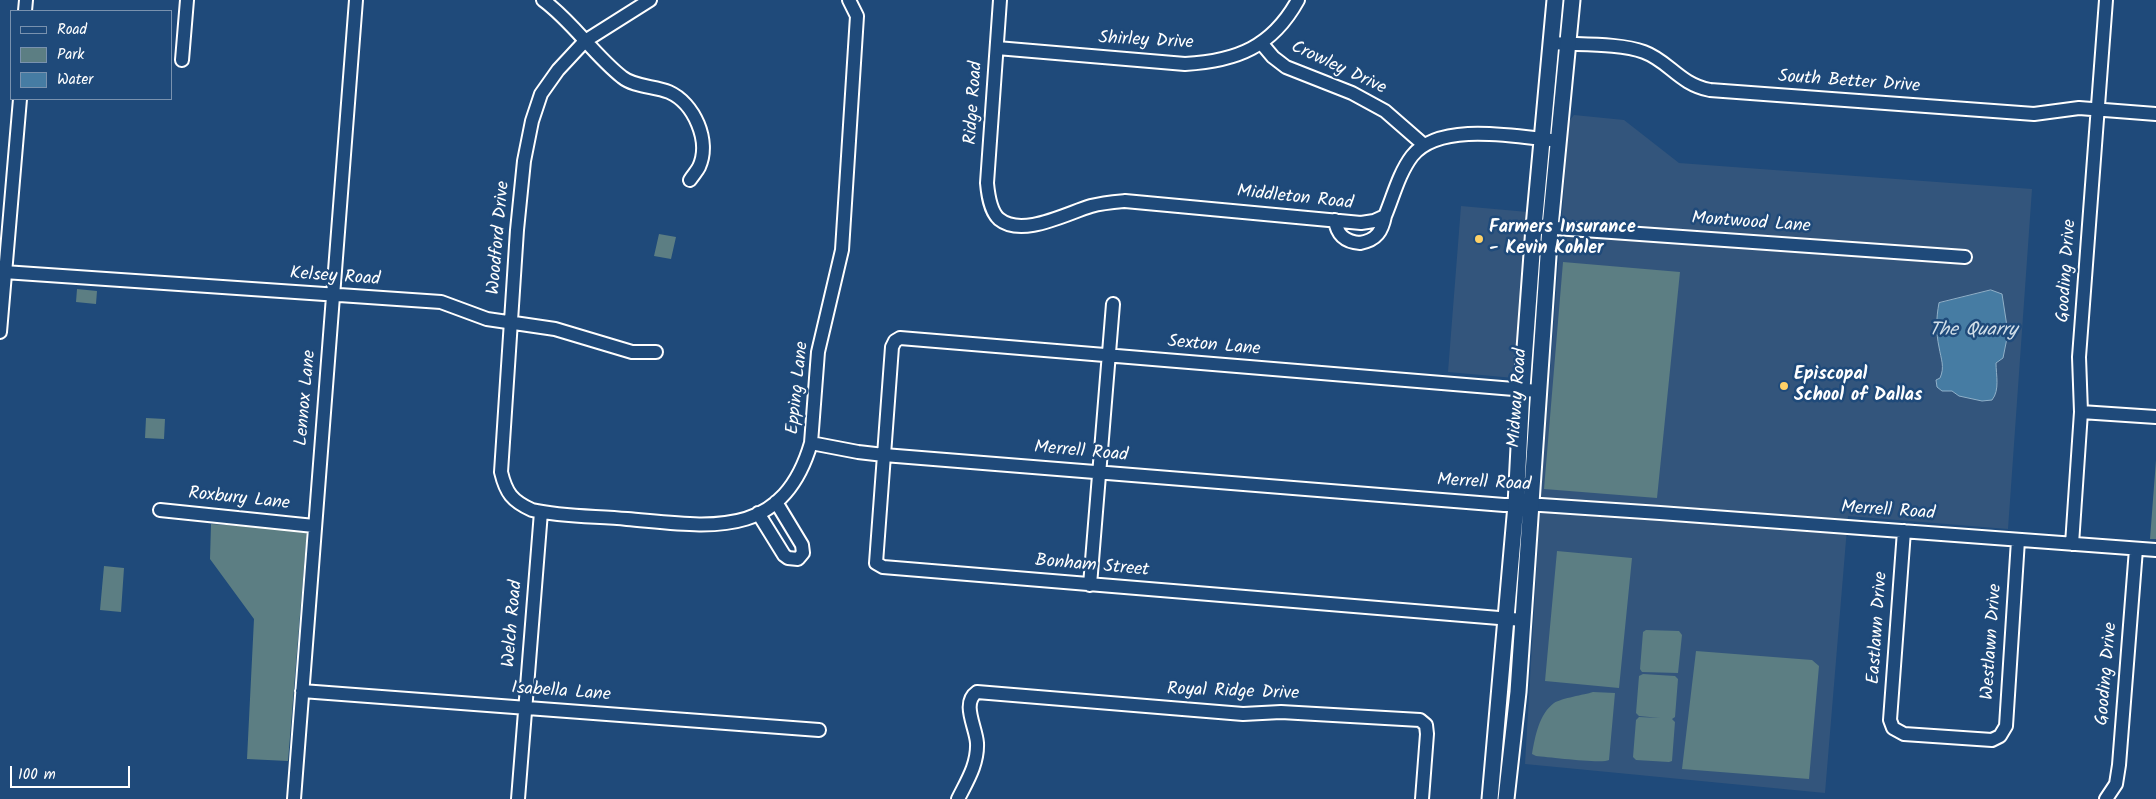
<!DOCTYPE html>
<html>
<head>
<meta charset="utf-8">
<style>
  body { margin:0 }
  #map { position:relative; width:2156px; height:799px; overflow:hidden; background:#1f4a7a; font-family:Kalam,sans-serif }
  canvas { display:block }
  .legend { position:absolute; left:10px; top:10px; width:162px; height:90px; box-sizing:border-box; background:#1f4a7a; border:1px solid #7992af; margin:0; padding:6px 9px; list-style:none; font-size:15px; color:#fff }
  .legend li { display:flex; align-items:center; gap:10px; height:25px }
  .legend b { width:25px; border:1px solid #7992af }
  .scale { position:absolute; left:10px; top:766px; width:120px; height:22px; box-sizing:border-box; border:2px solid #fff; border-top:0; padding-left:6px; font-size:15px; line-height:18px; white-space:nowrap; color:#fff; -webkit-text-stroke:4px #1f4a7a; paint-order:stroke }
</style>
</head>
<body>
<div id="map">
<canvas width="2156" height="799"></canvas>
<ul class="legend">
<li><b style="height:6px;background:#1f4a7a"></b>Road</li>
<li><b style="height:14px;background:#5c7e83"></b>Park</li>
<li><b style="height:14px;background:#467ca3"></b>Water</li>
</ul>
<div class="scale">100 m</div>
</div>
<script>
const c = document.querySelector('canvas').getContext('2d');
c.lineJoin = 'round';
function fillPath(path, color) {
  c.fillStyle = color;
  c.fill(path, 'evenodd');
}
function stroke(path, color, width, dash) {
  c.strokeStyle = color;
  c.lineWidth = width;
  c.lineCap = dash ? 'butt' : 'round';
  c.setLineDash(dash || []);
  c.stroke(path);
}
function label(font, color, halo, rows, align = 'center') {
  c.font = font + ' Kalam,sans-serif';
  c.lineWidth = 5;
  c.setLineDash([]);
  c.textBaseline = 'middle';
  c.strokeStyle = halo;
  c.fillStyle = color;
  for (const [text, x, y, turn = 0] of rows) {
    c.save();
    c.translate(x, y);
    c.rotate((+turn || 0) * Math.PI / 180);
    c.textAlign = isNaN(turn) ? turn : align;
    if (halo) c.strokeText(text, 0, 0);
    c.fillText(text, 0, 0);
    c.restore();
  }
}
const built = new Path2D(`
  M1574,115L1624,120L1679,163L2032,189L2008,529L1848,516L1825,793L1525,764L1541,493L1569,121Z
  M1461,206L1528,212L1514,378L1448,372Z`);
const green = new Path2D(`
  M659,234L676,237L671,259L654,256Z
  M1563,262L1680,272L1657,498L1544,489Z
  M77,289L97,291L96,304L76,302Z
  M146,418L165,419L164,439L145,438Z
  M2156,460V539H2150Z
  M211,524L307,530L288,761L247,759L254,619L210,559Z
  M1557,551L1632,558L1619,688L1545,681Z
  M104,566L124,568L121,612L100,610Z
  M1646,630L1679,631L1682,635L1678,673L1642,672L1640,669L1643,632Z
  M1696,651L1812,660L1819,666L1809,779L1682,769Z
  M1643,674L1675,676L1678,679L1675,717L1672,719L1675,722L1672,761L1669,762L1636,760L1633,757L1636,720L1639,717L1660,718L1639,716L1636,713L1639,676Z
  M1593,692L1615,693L1609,760C1602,764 1549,757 1536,756L1532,754C1535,737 1539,714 1554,703C1562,698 1584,695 1593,692Z`);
const water = new Path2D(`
  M1991,290L2002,294L2008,333L2003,358L1996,363C1996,375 2000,390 1992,400L1982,401L1959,396L1952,391H1942L1937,387L1936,380L1940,378C1945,367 1941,359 1939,347C1936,333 1936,318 1939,303Z`);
const minor = new Path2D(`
  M543,0C573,22 593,54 622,77C634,87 655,86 669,92C694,103 711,141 699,167C697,171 693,175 690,180
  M650,0L585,41L558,70L541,94L532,121L524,161L517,230L501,472C506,493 512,501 532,510C563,517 596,516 627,519C708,526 782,542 811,443L818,352L842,250L857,16L849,0
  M1000,0L987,183C988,194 990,211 999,219C1022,238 1067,213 1091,206C1102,203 1114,202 1125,201L1361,223L1374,221L1385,216C1393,197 1399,173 1412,156C1439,122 1513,136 1551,140
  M25,11L26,0
  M1551,43C1578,45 1620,43 1644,52C1669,61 1679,84 1710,90L2034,114L2079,108L2156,114
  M1262,44L1273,57L1286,67L1352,93L1385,111L1424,145
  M997,48L1185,64C1237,61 1272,47 1298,0
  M182,60L187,0
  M1335,220C1337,235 1345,242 1360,243C1377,240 1382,231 1385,216
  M1541,227L1965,257
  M4,272L441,302L487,319L555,329L632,352H656
  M0,332L20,99
  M2081,412L2156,417
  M811,443L858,452L884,455L1504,505H1541L1660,513L2156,550
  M160,510L314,526
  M758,513L784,555L788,558L798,559L803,553L802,545L776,502
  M1904,531L1890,720L1893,728L1904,734L1992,740L2000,736L2006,726L2018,540
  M2072,544L2081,412L2079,357L2106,0
  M1090,585L1113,304
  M1523,620L883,567L876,563L892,347L895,341L900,338L1538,391
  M302,691L819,730
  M294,799L356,0
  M518,799L541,512
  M958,799C967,781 978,764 977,743C976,727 961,703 977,692L1243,714L1281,712L1420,720L1426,725L1427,734L1422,799
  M2106,799L2116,784L2119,765L2136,549`);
const major = new Path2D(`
  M1490,799L1516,505L1522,389L1534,227L1555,0
  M1506,799L1518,692L1550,227L1572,0`);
const markers = [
  [1479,239,5,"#ffd166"],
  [1784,386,5,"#ffd166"]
];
const streetNames = [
  ["Shirley Drive",1146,42,3],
  ["Crowley Drive",1338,69,25],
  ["South Better Drive",1849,83,4],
  ["Ridge Road",975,103,-86],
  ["Middleton Road",1295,199,6],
  ["Montwood Lane",1751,224,4],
  ["Woodford Drive",500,238,-85],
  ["Gooding Drive",2068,271,-86],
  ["Kelsey Road",335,278,4],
  ["Sexton Lane",1214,347,5],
  ["Epping Lane",799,388,-84],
  ["Lennox Lane",307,398,-85],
  ["Midway Road",1519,398,-86],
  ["Merrell Road",1081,453,5],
  ["Merrell Road",1484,484,3],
  ["Roxbury Lane",239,500,6],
  ["Merrell Road",1888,512,4],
  ["Bonham Street",1092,567,5],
  ["Welch Road",514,624,-85],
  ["Eastlawn Drive",1879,628,-86],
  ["Westlawn Drive",1993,642,-86],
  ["Gooding Drive",2108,674,-85],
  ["Isabella Lane",561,693,4],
  ["Royal Ridge Drive",1233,693,2]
];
const poiNames = [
  ["Farmers Insurance",1489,229],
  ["- Kevin Kohler",1489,250],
  ["Episcopal",1794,376],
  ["School of Dallas",1794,397]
];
const waterNames = [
  ["The Quarry",1973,332]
];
fillPath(built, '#33557c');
fillPath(green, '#5c7e83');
fillPath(water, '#467ca3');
stroke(water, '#90b0c8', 1);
stroke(minor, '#fff', 16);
stroke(major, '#fff', 19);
stroke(minor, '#1f4a7a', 12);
stroke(major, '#1f4a7a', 15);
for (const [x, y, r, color] of markers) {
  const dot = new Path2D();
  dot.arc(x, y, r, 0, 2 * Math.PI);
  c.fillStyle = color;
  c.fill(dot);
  stroke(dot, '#1f4a7a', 2);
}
label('18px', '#fff', '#1f4a7a', streetNames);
label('bold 18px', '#fff', '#1f4a7a', poiNames, 'left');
label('italic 19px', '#d1dee8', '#1f4a7a', waterNames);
</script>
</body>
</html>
